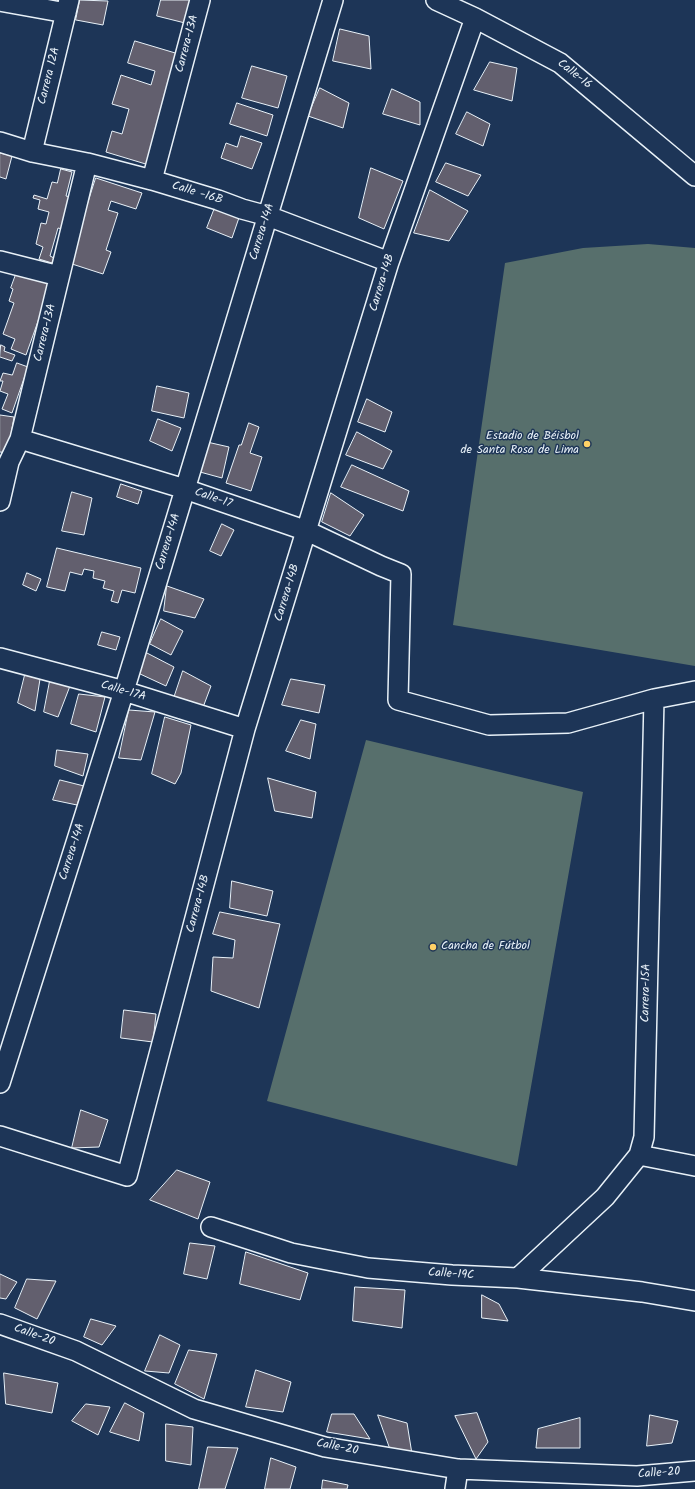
<!DOCTYPE html>
<html>
<head>
<meta charset="utf-8">
<style>
  body { margin:0 }
  canvas { display:block; background:#1d3557 }
</style>
</head>
<body>
<canvas width="695" height="1489"></canvas>
<script>
const c = document.querySelector('canvas').getContext('2d');
c.lineJoin = 'round';
function fillPath(path, color) {
  c.fillStyle = color;
  c.fill(path, 'evenodd');
}
function stroke(path, color, width, dash) {
  c.strokeStyle = color;
  c.lineWidth = width;
  c.lineCap = dash ? 'butt' : 'round';
  c.setLineDash(dash || []);
  c.stroke(path);
}
function label(font, color, halo, rows, align = 'center') {
  c.font = font + ' Kalam,sans-serif';
  c.lineWidth = 3;
  c.setLineDash([]);
  c.textBaseline = 'middle';
  c.strokeStyle = halo;
  c.fillStyle = color;
  for (const [text, x, y, turn = 0] of rows) {
    c.save();
    c.translate(x, y);
    c.rotate((+turn || 0) * Math.PI / 180);
    c.textAlign = isNaN(turn) ? turn : align;
    if (halo) c.strokeText(text, 0, 0);
    c.fillText(text, 0, 0);
    c.restore();
  }
}
const green = new Path2D(`
  M648,244L695,248V666L453,625L505,263L583,248Z
  M366,740L583,792L517,1166L267,1101Z`);
const building = new Path2D(`
  M80,0L108,1L103,25L76,20Z
  M161,0H195L189,24L157,16Z
  M340,29L369,36L371,69L333,61Z
  M135,41L182,55L149,165L106,152L112,131L122,134L129,109L112,104L121,75L151,85L155,71L128,63Z
  M490,62L517,68L512,101L474,90Z
  M252,66L287,76L278,108L242,98Z
  M320,88L349,103L343,128L308,116Z
  M392,89L420,102V125L383,114Z
  M237,103L273,115L267,136L230,124Z
  M467,112L490,124L483,146L456,134Z
  M241,136L262,143L252,169L221,158L226,143L237,147Z
  M0,153L12,156L6,179L0,177Z
  M446,163L481,175L468,196L436,182Z
  M371,168L403,181L384,229L359,218Z
  M61,169L72,172L66,196L71,197L62,229L58,228L50,256L54,258L52,263L39,259L43,247L36,244L41,223L46,224L49,212L38,209L40,200L33,198L34,195L47,199L52,182L57,183Z
  M96,178L142,193L136,209L111,201L108,210L118,213L106,250L111,252L103,274L69,263Z
  M430,190L468,211L449,241L414,233Z
  M218,200L242,209L232,238L207,228Z
  M18,269L52,282L26,355L11,349L15,339L3,334L14,303L9,301L13,289L11,288Z
  M1,345L5,347L4,351L15,355L12,361L0,357Z
  M17,363L28,367L12,413L2,409L8,394L0,391L3,381H0L3,373L12,375Z
  M157,386L189,393L184,418L152,411Z
  M367,399L392,412L385,432L358,422Z
  M0,415L14,417L8,453L0,452Z
  M158,419L181,428L172,451L150,441Z
  M249,423L259,427L250,453L262,457L251,491L226,483L239,445H241Z
  M357,432L392,451L383,469L346,455Z
  M207,442L229,447L222,478L200,472Z
  M352,465L409,491L403,511L341,487Z
  M121,484L142,491L138,504L117,497Z
  M72,492L92,498L84,535L62,531Z
  M331,493L364,515L350,536L322,522Z
  M222,524L234,530L221,556L210,551Z
  M57,548L141,568L135,593L122,590L118,603L111,601L114,591L103,588L105,581L93,578L94,571L84,569L82,575L70,572L65,591L47,587Z
  M27,573L41,579L36,591L23,585Z
  M167,586L204,599L195,618L164,611Z
  M161,619L183,631L171,655L150,644Z
  M102,632L120,637L116,650L98,645Z
  M145,652L174,667L166,686L138,673Z
  M183,671L211,686L202,710L174,698Z
  M25,675L40,679L35,711L18,703Z
  M291,679L325,685L319,713L282,705Z
  M50,681L70,686L58,717L44,712Z
  M79,694L105,697L96,732L71,724Z
  M129,710L155,712L141,760L119,758Z
  M165,717L191,725L181,773L175,784L152,774Z
  M301,720L316,724L310,759L286,751Z
  M57,750L88,754L83,776L55,766Z
  M268,778L316,792L312,818L275,811Z
  M60,780L84,786L77,805L53,800Z
  M232,881L273,891L267,916L230,908Z
  M220,912L280,924L259,1008L211,991L213,957L233,958L235,940L213,934Z
  M124,1010L156,1014L153,1042L121,1038Z
  M81,1110L108,1120L99,1147L72,1148Z
  M177,1170L210,1182L198,1219L150,1200Z
  M190,1243L215,1246L207,1279L184,1274Z
  M246,1252L308,1273L300,1300L240,1284Z
  M0,1274L17,1282L6,1299L0,1298Z
  M27,1279L56,1281L37,1319L15,1308Z
  M355,1287L405,1290L402,1328L353,1321Z
  M482,1295L499,1304L508,1321L482,1318Z
  M91,1319L116,1326L102,1345L84,1337Z
  M160,1335L180,1345L169,1373L145,1371Z
  M189,1350L217,1354L204,1399L175,1384Z
  M256,1370L291,1382L283,1412L246,1407Z
  M4,1373L58,1383L52,1413L6,1404Z
  M125,1403L144,1413L139,1441L110,1432Z
  M86,1404L110,1407L98,1435L72,1421Z
  M477,1413L488,1442L476,1459L455,1416Z
  M332,1414H354L370,1439L327,1432Z
  M378,1415L407,1423L412,1454L391,1451Z
  M650,1415L678,1421L672,1443L647,1446Z
  M580,1418V1448H536L538,1429Z
  M166,1424L193,1427L191,1465L166,1461Z
  M208,1447L238,1448L225,1489H199Z
  M271,1458L296,1467L290,1489H265Z
  M323,1480L348,1485L347,1489H322Z`);
const minor = new Path2D(`
  M436,0L475,18L560,63L695,176
  M0,1L66,13
  M0,142L32,152L87,163L152,180L218,200L242,209L268,216L389,262
  M32,152L69,0
  M152,180L200,0
  M0,261L59,276
  M20,439L185,489L307,531L381,566L401,574L398,700L489,725L568,723L654,699L695,691
  M0,501L9,462L20,439L87,163
  M0,658L124,691L245,729
  M0,1083L124,691L333,0
  M0,1136L127,1176L245,729L389,262L475,18
  M639,1155L695,1166
  M211,1227L291,1253L368,1268L452,1275L518,1278L642,1292L695,1301
  M518,1278L605,1197L639,1155L644,1137L654,699
  M0,1324L76,1351L194,1409L325,1447L458,1469L637,1476L695,1471
  M455,1489L458,1469`);
const markers = [
  [587,444,4,"#ffd166"],
  [433,947,4,"#ffd166"]
];
const streetNames = [
  ["Carrera-13A",188,44,-75],
  ["Calle-16",574,75,38],
  ["Carrera 12A",50,76,-76],
  ["Calle -16B",197,194,17],
  ["Carrera-14A",263,232,-73],
  ["Carrera-14B",383,283,-73],
  ["Carrera-13A",46,333,-76],
  ["Calle-17",213,499,19],
  ["Carrera-14A",169,542,-73],
  ["Carrera-14B",288,593,-73],
  ["Calle-17A",123,692,16],
  ["Carrera-14A",73,852,-72],
  ["Carrera-14B",199,904,-75],
  ["Carrera-15A",647,993,-89],
  ["Calle-19C",451,1275,4],
  ["Calle-20",34,1336,20],
  ["Calle-20",337,1448,11],
  ["Calle-20",659,1474,-4]
];
const poiNames = [
  ["Estadio de Béisbol",579,437],
  ["de Santa Rosa de Lima",579,451],
  ["Cancha de Fútbol",441,947,"left"]
];
fillPath(green, '#576f6c');
fillPath(building, '#625f6e');
stroke(building, '#e8f1f8', 1);
stroke(minor, '#e8f1f8', 22);
stroke(minor, '#1d3557', 19);
for (const [x, y, r, color] of markers) {
  const dot = new Path2D();
  dot.arc(x, y, r, 0, 2 * Math.PI);
  c.fillStyle = color;
  c.fill(dot);
  stroke(dot, '#1d3557', 1.5);
}
label('12px', '#e8f1f8', '#1d3557', streetNames);
label('12px', '#e8f1f8', '#1d3557', poiNames, 'right');
</script>
</body>
</html>
